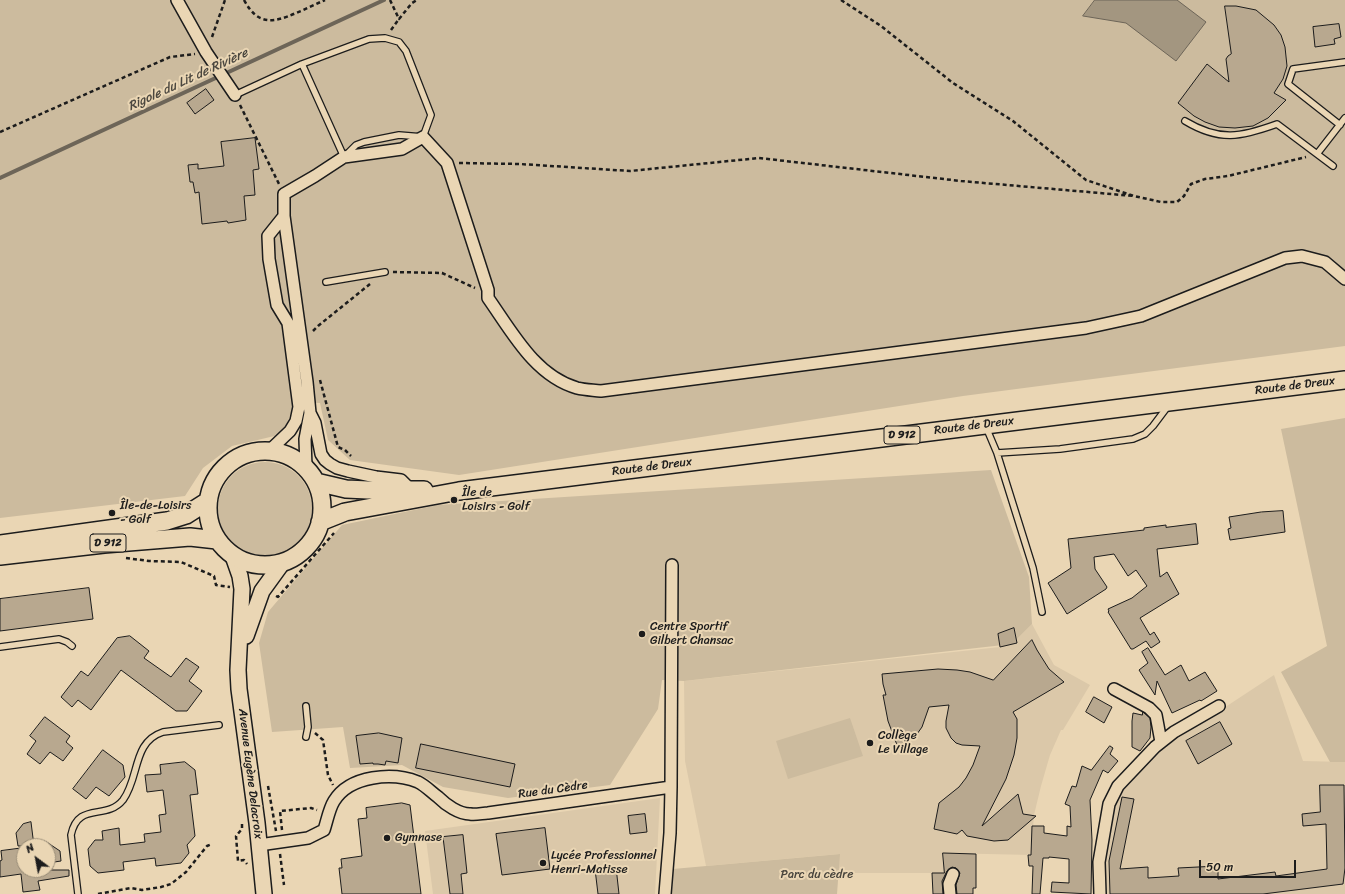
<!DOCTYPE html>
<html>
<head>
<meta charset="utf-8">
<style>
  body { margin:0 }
  #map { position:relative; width:1345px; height:894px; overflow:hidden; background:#ead6b4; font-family:Sriracha,sans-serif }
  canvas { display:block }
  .north { position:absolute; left:16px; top:838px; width:40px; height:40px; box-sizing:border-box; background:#ead6b4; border:1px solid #988c77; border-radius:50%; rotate:328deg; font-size:11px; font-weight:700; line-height:16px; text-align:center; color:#1c1c1c }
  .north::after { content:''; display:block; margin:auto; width:14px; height:18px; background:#1c1c1c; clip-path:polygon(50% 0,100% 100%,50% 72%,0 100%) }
  .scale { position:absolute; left:1199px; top:860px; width:97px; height:18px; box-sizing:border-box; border:2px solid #1c1c1c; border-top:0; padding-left:5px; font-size:12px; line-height:14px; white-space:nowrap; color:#1c1c1c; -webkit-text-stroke:3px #ead6b4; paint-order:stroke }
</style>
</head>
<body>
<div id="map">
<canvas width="1345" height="894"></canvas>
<div class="north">N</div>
<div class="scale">50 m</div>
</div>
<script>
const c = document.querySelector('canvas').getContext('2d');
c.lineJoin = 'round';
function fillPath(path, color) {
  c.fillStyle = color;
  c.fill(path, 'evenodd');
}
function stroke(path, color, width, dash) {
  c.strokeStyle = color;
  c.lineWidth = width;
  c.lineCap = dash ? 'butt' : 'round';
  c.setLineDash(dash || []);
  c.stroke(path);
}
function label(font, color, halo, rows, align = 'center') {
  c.font = font + ' Sriracha,sans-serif';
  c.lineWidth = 4;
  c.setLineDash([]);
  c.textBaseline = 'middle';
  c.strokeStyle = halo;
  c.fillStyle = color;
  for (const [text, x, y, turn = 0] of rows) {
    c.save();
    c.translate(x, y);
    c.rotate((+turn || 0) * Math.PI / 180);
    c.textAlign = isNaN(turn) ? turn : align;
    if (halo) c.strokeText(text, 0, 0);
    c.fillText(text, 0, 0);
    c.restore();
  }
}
const built = new Path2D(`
  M1032,624L1054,665L1090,685L1063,730H1061L1050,755L1041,786L1034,815L1031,855L943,853L944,873H838L839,854L706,866L685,761L684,681L1000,647L1012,644Z
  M1274,675L1303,761L1345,762V894H1106L1104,862L1116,802L1123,791L1157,752Z
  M660,798L655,894H433L425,831Z`);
const green = new Path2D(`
  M0,0H1345V346L963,396L459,475L350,460L328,440L320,403L295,402L283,434L232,446L203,468L185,496L0,518Z
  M1345,418V762H1330L1281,672L1327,646L1281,429Z
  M218 509a47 47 0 1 1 94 0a47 47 0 1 1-94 0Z
  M991,470L1029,577L1032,624L1012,644L684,681L662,680L658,709L610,785L508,798L443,787L402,765L350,768L343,727L272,732L259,643L268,612L342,525L438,505Z
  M850,718L863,756L788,779L776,741Z
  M840,854L837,894H672L673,869Z`);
const water = new Path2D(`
  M1095,0H1177L1206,22L1176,61L1126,23L1083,16Z`);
const stream = new Path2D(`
  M0,178L384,0`);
const building = new Path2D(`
  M1225,6H1236L1256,10L1274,25L1281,35L1285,47L1287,66L1283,79L1274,93L1286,100L1268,118L1253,126L1235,128L1219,127L1205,122L1194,116L1178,103L1207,64L1229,82L1226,59L1228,56L1231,54Z
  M1339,24L1341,37L1334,39L1335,44L1315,47L1313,27Z
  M206,89L214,100L195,114L187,103Z
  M255,138L259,169L253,170L255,195L244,196L246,220L228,223L227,221L202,224L199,192L195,193L193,182H190L188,165L198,164V169L224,166L221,142Z
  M1283,511L1285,532L1230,540L1228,529L1231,528L1229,517L1261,512Z
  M1196,524L1198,544L1157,549L1160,577L1167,572L1179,594L1140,618L1150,635L1154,632L1160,642L1151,648L1146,641L1133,649H1131L1108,612L1109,611L1108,609L1132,598L1147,586L1136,570L1128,576L1114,554L1094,557L1095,569L1107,587L1106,589L1067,614L1048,583L1071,568L1068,539L1144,530V528L1151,527L1166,525V527Z
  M89,588L93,619L0,631V599Z
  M1014,628L1017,643L1000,647L998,634Z
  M130,636L149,651L144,658L171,677L186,658L199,667L189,681L202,691L187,711H176L121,670L91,710L78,700L72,707L61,697L81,671L88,676L117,638Z
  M1032,640L1037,650L1049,669L1064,682L1013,712L1017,719V738L1014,755L1006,779L982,826L1018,794L1023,814L1036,816L1008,840L994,841L967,836L962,830L957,834L934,829L939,803L959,787L966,778L973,765L980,746L962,745L956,743L951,738L946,728V721L949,705L929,707L922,727L917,734L903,744L897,745L888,721L883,695H886L883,684L882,674L938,669L957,670L970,672L993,680Z
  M1148,648L1165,675L1181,665L1189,681L1205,672L1217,691L1201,701L1200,700L1172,713L1157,681L1155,695L1139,670L1148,663L1142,652Z
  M1094,697L1112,707L1104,723L1086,712Z
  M1143,712L1150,718L1151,727L1150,738L1140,751L1132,747V721L1133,713L1142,715Z
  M45,717L70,736L66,742L73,748L63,761L50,752L40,764L27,754L36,741L30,736Z
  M1220,722L1232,744L1198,764L1186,741Z
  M379,733L402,738L398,763L386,761L385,765L378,764H373V763L360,764L356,736Z
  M421,744L515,764L510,787L416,768Z
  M1110,746L1113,748L1110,754L1118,761L1108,773L1103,770L1090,800L1092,840L1091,894L1051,892L1052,882L1069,883V859L1049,857V858H1043L1040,894H1032L1033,866H1029L1028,855H1031L1032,826H1044V833L1067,836V826L1071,827L1070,806L1065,804L1072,786L1076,787L1082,766L1091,770Z
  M103,750L123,765L125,777L109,796L96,787L86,799L73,789Z
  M185,762L195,770L198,794L190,795L195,836L187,845L189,853L181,863L156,866L155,858L123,862L124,870L98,873L90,866L88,849L95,840H103L102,831L119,828L120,845L145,842L144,834L161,832L159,815L166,814L163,790L147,792L145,775L161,774L160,765Z
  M1320,785H1344L1345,868L1343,884L1263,894H1110L1109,861L1122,797L1134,799L1120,869L1148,867V878L1179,876L1178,868L1218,866V879L1275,872L1276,876L1327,869L1326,824L1303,826L1302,814L1320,812Z
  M402,803L410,805L421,894H342L339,868H342L341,859L362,856L358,819L367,818L366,808Z
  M645,814L647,832L630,834L628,816Z
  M31,822L34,846H18L16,833L23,824Z
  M545,828L550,869L502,875L496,834Z
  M463,835L467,873L461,874L463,894H450L443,837Z
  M48,843L60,851L61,861L48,863Z
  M24,848V870H69V876L38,881L40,890L23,892L21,874L0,877V861L2,860L1,851Z
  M943,853L976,854V888H973V894H957L956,885L960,873L956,868L952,867L947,871L942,881L943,894H933L932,873H944Z
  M616,867L619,894H598L595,869Z`);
const path = new Path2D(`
  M244,0C258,26 273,23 296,13C306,9 316,4 325,0
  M390,0L399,19L412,3L417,0
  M841,0L881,26L953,83L1013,121L1086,180L1134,196L1161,202H1177L1184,196L1191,184L1205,179L1228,176L1306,157
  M391,30L399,19
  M212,37L225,0
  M240,105L279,184
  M0,132L170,57L195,54
  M459,163L520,164L630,171L759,158L961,181L1134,196
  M393,272L442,273L475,288
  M313,331L318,326L370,284
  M320,380L338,447L345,450L351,456
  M126,558L149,561L181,562L214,576L216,585L230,587
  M276,596L278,597L334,533
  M315,733L323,740L328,775L333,785
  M268,786L276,831
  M242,824V829L236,836L238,861L244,860L247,864
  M282,830L280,811L311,808L317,810
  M280,854L284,885
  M98,894L131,888L142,890L161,887L171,884L186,872L207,846L212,844`);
const lane = new Path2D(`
  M235,95L302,64L369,39L385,38L399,42L406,51L431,115L423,137L399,135L364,142L356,145L344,157L302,64
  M1185,121C1220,142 1241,137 1277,124L1317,154
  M1340,125L1288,84L1293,69L1345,62
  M1333,166L1317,154L1345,118
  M326,282L385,272
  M986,427L997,453L1060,449L1133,439L1145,434L1153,426L1168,406
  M997,453L1033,568L1042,612
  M0,647L59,639L67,642L72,646
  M306,737L308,727L306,706
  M78,894L71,835C78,801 106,821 123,800C140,777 132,742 163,732L219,725`);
const street = new Path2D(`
  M177,0L206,52L235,95
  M310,413L315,423L321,454L325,460L330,464L337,468L348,471L376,477L401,480L411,490
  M269,451L290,431L296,421L299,407L288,323L277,305L269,259L268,236L284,216
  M306,467L305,439L310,413L307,382L284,216V194L315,176L344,157L402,149L423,137L447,163L488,290V298C512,332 535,376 577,388C585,390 593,390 601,391L1086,328L1141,316L1285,258L1302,256L1325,262L1345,279
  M1114,689L1149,708L1156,715L1161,742
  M671,787L672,565
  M259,845L308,838L324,830C327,821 329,809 334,801C350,775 393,772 418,782C426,786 431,792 438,797C446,805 459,814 470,814C476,815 483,813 488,813L671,787L670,833L665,894
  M950,894L949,884L953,874
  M1100,894L1099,862L1109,804L1118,786L1155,747L1174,732L1219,706`);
const secondary = new Path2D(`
  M233,556L240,576L242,589L238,670L239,689L257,823L264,894
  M246,636L262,591L283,562`);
const primary = new Path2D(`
  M208 508a57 57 0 1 1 114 0a57 57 0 1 1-114 0Z
  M316,482L346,489L368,490H424
  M320,522L345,512L459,491L1345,380
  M0,544L167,521L186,515L208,501
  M0,556L104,544L190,537L217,540`);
const markers = [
  [454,500,4,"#1c1c1c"],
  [112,513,4,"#1c1c1c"],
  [642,634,4,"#1c1c1c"],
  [870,743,4,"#1c1c1c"],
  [387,838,4,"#1c1c1c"],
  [543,863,4,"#1c1c1c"]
];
const shields = [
  [902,435,36],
  [108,543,36]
];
const shieldNames = [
  ["D 912",902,435],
  ["D 912",108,543]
];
const streetNames = [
  ["Route de Dreux",1295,386,-7],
  ["Route de Dreux",974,426,-7],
  ["Route de Dreux",652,467,-7],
  ["Avenue Eugène Delacroix",250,774,83],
  ["Rue du Cèdre",553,790,-8]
];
const poiNames = [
  ["Île de",462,493],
  ["Loisirs - Golf",462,507],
  ["Île-de-Loisirs",120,506],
  ["- Golf",120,520],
  ["Centre Sportif",650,627],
  ["Gilbert Chansac",650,641],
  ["Collège",878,736],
  ["Le Village",878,750],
  ["Gymnase",395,838],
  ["Lycée Professionnel",551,856],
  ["Henri-Matisse",551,870]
];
const parkNames = [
  ["Parc du cèdre",817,875]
];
const waterNames = [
  ["Rigole du Lit de Rivière",188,80,-25]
];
fillPath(built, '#dbc8a9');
fillPath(green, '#ccbb9e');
fillPath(water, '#a39680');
stroke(water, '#6d6558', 1);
stroke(stream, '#6d6558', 4);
fillPath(building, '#b8a88f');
stroke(building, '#1c1c1c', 1);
stroke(lane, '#1c1c1c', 8);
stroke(street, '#1c1c1c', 14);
stroke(secondary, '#1c1c1c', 18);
stroke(primary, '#1c1c1c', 20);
stroke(path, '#1c1c1c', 2.5, [4, 3]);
stroke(lane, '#ead6b4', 5.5);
stroke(street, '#ead6b4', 11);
stroke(secondary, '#ead6b4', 15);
stroke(primary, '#ead6b4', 17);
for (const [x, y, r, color] of markers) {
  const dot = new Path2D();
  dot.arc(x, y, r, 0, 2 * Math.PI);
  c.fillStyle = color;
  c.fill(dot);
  stroke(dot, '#ead6b4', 1.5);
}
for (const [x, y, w] of shields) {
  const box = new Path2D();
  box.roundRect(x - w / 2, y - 9, w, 18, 3);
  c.fillStyle = '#ead6b4';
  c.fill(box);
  stroke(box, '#1c1c1c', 1);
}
label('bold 11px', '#1c1c1c', null, shieldNames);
label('12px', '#1c1c1c', '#ead6b4', streetNames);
label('12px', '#1c1c1c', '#ead6b4', poiNames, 'left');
label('12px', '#48443c', '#ead6b4', parkNames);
label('italic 13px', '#4b473f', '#ead6b4', waterNames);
</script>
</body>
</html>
